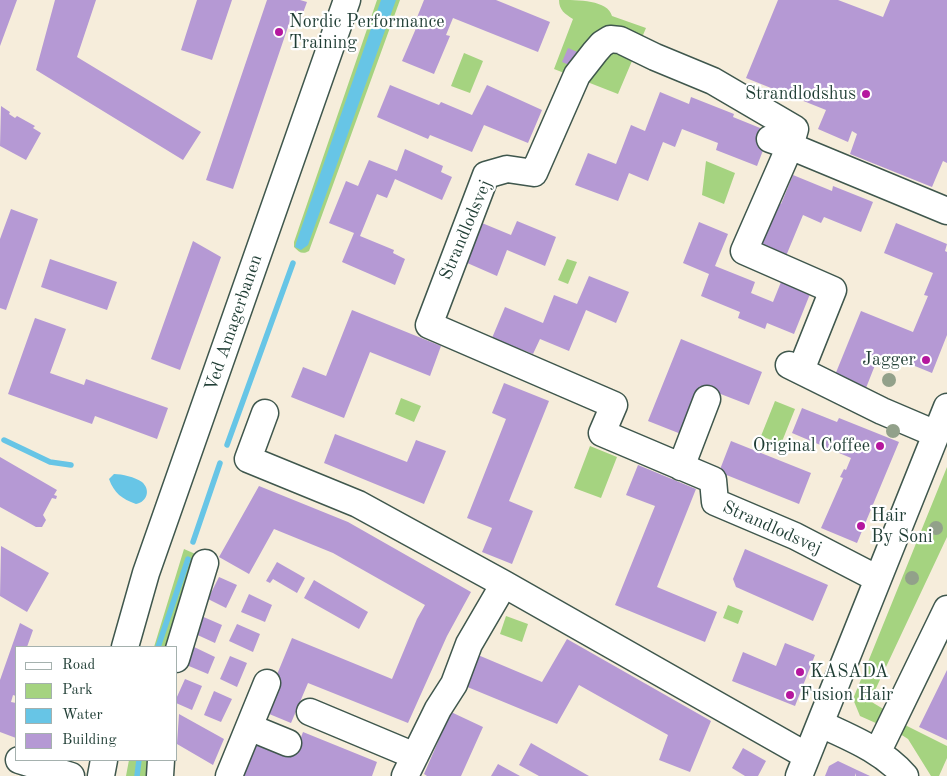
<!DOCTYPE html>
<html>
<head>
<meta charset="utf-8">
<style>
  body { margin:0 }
  #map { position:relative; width:947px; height:776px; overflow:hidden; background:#f6eddb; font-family:"Old Standard TT",serif }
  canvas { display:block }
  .legend { position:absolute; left:15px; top:646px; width:162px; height:115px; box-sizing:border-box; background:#fff; border:1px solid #a5b1ae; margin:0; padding:6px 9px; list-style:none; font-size:15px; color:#1f3d34 }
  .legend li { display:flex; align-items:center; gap:10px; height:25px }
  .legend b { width:25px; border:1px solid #a5b1ae }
</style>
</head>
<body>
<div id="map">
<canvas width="947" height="776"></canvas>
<ul class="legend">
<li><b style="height:6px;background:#fff"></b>Road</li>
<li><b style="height:14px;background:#a5d380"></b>Park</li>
<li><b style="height:14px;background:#67c5e6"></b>Water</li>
<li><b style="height:14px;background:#b599d4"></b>Building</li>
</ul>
</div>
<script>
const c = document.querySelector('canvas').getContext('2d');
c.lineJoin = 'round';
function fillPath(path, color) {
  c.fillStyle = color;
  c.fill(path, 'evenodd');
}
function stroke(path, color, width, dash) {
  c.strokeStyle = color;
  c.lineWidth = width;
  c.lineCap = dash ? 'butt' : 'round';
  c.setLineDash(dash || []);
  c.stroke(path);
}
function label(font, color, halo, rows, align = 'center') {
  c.font = font + ' "Old Standard TT",serif';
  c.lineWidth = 4.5;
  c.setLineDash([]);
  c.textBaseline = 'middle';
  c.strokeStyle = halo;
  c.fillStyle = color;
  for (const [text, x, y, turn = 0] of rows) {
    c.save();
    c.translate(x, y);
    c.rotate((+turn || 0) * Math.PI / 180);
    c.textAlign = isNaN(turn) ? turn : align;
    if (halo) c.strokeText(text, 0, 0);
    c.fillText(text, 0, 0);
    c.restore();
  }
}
const green = new Path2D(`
  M377,0H400L309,251C302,255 299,252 294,247V242Z
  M559,0C578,0 608,0 612,16L646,28L618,94L554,69L573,19C565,14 559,10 559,0Z
  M464,53L483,61L470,93L451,86Z
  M706,161L735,173L724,204L702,195Z
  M567,259L577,262L568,284L558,280Z
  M401,398L421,406L414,422L395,414Z
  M775,401L795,409L781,444L761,436Z
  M590,446L617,457L601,498L574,488Z
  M947,467V537L870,701L885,710L878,724L860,716L853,699Z
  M184,549L200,556L167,647H154Z
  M728,605L743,611L738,624L723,618Z
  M506,616L528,624L522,642L500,634Z
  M901,723L947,746V758L939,776H931L908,739L897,732Z
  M129,760H155L153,776H126Z`);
const water = new Path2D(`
  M381,0H396L308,245L301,250L295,247L296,243Z
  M114,474C122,474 135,477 142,482C151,490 147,502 136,504C122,499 114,493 109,479Z`);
const stream = new Path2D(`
  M4,440L50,462L71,465
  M227,445L293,263
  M193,542L220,463
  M158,647L188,559
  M137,776L139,760`);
const building = new Path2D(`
  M0,0H17L0,46Z
  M55,0H96L77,57L201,132L183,160L36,70Z
  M197,0H232L212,60L181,50Z
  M267,0H300L307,2L300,21L291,18L233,189L206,180Z
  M424,0H496L550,22L538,52L453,18L446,35L450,36L434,74L402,61L417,26L414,25Z
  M778,0H838L883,17L890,0H947V163L943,161L932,187L850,154L857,134L852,131L848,142L818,129L826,110L746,78Z
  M568,48L582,54L576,68L562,62Z
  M390,85L439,105L441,102L472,115L487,85L542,110L528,143L484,125L472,152L430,135L428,139L377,117Z
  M660,92L689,104L691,97L734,114L733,117L770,132L757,166L716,150L718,143L682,129L675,147L663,142L648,181L629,173L618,201L575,185L588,153L616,164L631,125L645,131Z
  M1,106L10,112L9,114L15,118L17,116L35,126L33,128L41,133L26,160L0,146Z
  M405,149L443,166L441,172L452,177L442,200L395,179L387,198L377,194L360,236L394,250L393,253L405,259L395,285L342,262L354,233L329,223L346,181L358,186L369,160L397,171Z
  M793,175L832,191L833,186L873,202L861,232L824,217L821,223L803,215L786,256L756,244L773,201L781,204Z
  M11,209L38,219L6,310L0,308V239Z
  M517,221L556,237L545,266L507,250L497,276L465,262L482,223L511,235Z
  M699,222L728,234L715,266L755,282L751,293L773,302L781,282L810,294L794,334L767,323L765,329L738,318L740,312L701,296L709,274L683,263Z
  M896,223L947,244L945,251L947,252V335L932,373L905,362L904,365L879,355L866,388L835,375L861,311L913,332L928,296L924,295L933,273L884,253Z
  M193,241L221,257L180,370L151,359Z
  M50,259L117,282L107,310L41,287Z
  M589,276L629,292L616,323L586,310L569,351L540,339L533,354L492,338L505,307L543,323L554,295L577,304Z
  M352,310L441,346L430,376L370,352L344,418L291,397L303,367L326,376Z
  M35,318L66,329L50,373L84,385L86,379L168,408L157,439L95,416L92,424L8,394Z
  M681,339L762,372L749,405L700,386L681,434L648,421Z
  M504,383L549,401L509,501L533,511L512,564L482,552L492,528L467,518L506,419L492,413Z
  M802,408L837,422L839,418L899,442L857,543L821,528L843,478L840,477L844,469L846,470L851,458L792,433Z
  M335,434L407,462L416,440L446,451L424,504L324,463Z
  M731,441L811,473L799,504L719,472Z
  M0,457L57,490L54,495L57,496L56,499L52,498L43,515L46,520L42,527H36L0,507Z
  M638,465L696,489L657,587L717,612L705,642L615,605L655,506L626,495Z
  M259,486L348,522L471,592L447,636L408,723L308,683L291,723L262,711L292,638L392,679L417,619L425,605L333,553L274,529L249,574L219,557Z
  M1,546L49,573L27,612L0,596Z
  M745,549L828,585L813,621L736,587L733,579Z
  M277,562L305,578L297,593L273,579L270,583L266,581Z
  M219,577L237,585L226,608L208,599Z
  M314,580L368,612L359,629L304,598Z
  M249,594L272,605L265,622L241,612Z
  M199,615L222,625L215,643L191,632Z
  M20,623L33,630L27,647H16V696L13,695L11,702L16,703V738L0,732V680Z
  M237,624L260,634L253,652L229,641Z
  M567,639L711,721L690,772L659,760L668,735L579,685L557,724L465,686L478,655L542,682Z
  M785,643L815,655L795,706L732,681L743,652L776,666Z
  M192,646L215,657L208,674L184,664Z
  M230,656L247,663L237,687L220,679Z
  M947,670V740L919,727Z
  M185,679L202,686L192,710L176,703V699Z
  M214,691L232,699L221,722L204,715Z
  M451,712L483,727L461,776H427L424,774Z
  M179,714L224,739L213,765L177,744Z
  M303,732L377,762L372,776H235L253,740L294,756Z
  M531,743L589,776H539L519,765Z
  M743,748L766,761L758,776H745L732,768Z
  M838,761L857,770L870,776H856V773L855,776H825L829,766Z
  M498,764L520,776H491Z`);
const minor = new Path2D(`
  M770,139L790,146L744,251L833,290L801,370
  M789,365L882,411L936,434
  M265,413L248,459L358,504L504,584L807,756
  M681,467L707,399
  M878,579L795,536L715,502L713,480L602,433L614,405L429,325L486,175L507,169L534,173L577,75L595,52L602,44L610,39L620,40L655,57L713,81L795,129L790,146L947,211
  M125,647L146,573L347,0
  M176,659L205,563
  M310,712L415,756
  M821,724C851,738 882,750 905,776
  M249,727L288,743
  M878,751L947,609
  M19,760L71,776
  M101,776L104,760
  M160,776L161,760
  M229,776L267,683
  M405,776L438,709L454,684L469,644L504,584
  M799,776L947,407`);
const trees = [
  [889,380],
  [893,431],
  [936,528],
  [912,578]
];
const markers = [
  [279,32,5,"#b5179e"],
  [866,94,5,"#b5179e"],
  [926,360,5,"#b5179e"],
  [880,446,5,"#b5179e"],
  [861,526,5,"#b5179e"],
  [800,672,5,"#b5179e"],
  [790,695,5,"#b5179e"]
];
const poiNames = [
  ["Nordic Performance",289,22],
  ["Training",289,43],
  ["Strandlodshus",856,94,"right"],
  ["Jagger",916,360,"right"],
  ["Original Coffee",870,446,"right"],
  ["Hair",871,516],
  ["By Soni",871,537],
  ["KASADA",810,672],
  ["Fusion Hair",800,695]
];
const streetNames = [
  ["Strandlodsvej",466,230,-67],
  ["Ved Amagerbanen",234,323,-71],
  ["Strandlodsvej",772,528,24]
];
fillPath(green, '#a5d380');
fillPath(water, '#67c5e6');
stroke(stream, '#67c5e6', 5.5);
fillPath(building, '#b599d4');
stroke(minor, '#3f574d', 29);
stroke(minor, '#fff', 26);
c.fillStyle = '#92a18a';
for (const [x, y] of trees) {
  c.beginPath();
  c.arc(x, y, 7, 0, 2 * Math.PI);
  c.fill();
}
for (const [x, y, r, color] of markers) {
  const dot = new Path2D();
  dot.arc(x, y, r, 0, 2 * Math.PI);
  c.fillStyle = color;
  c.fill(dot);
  stroke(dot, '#fff', 2);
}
label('18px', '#1f3d34', '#fff', poiNames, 'left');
label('18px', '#1f3d34', '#fff', streetNames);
</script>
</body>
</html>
